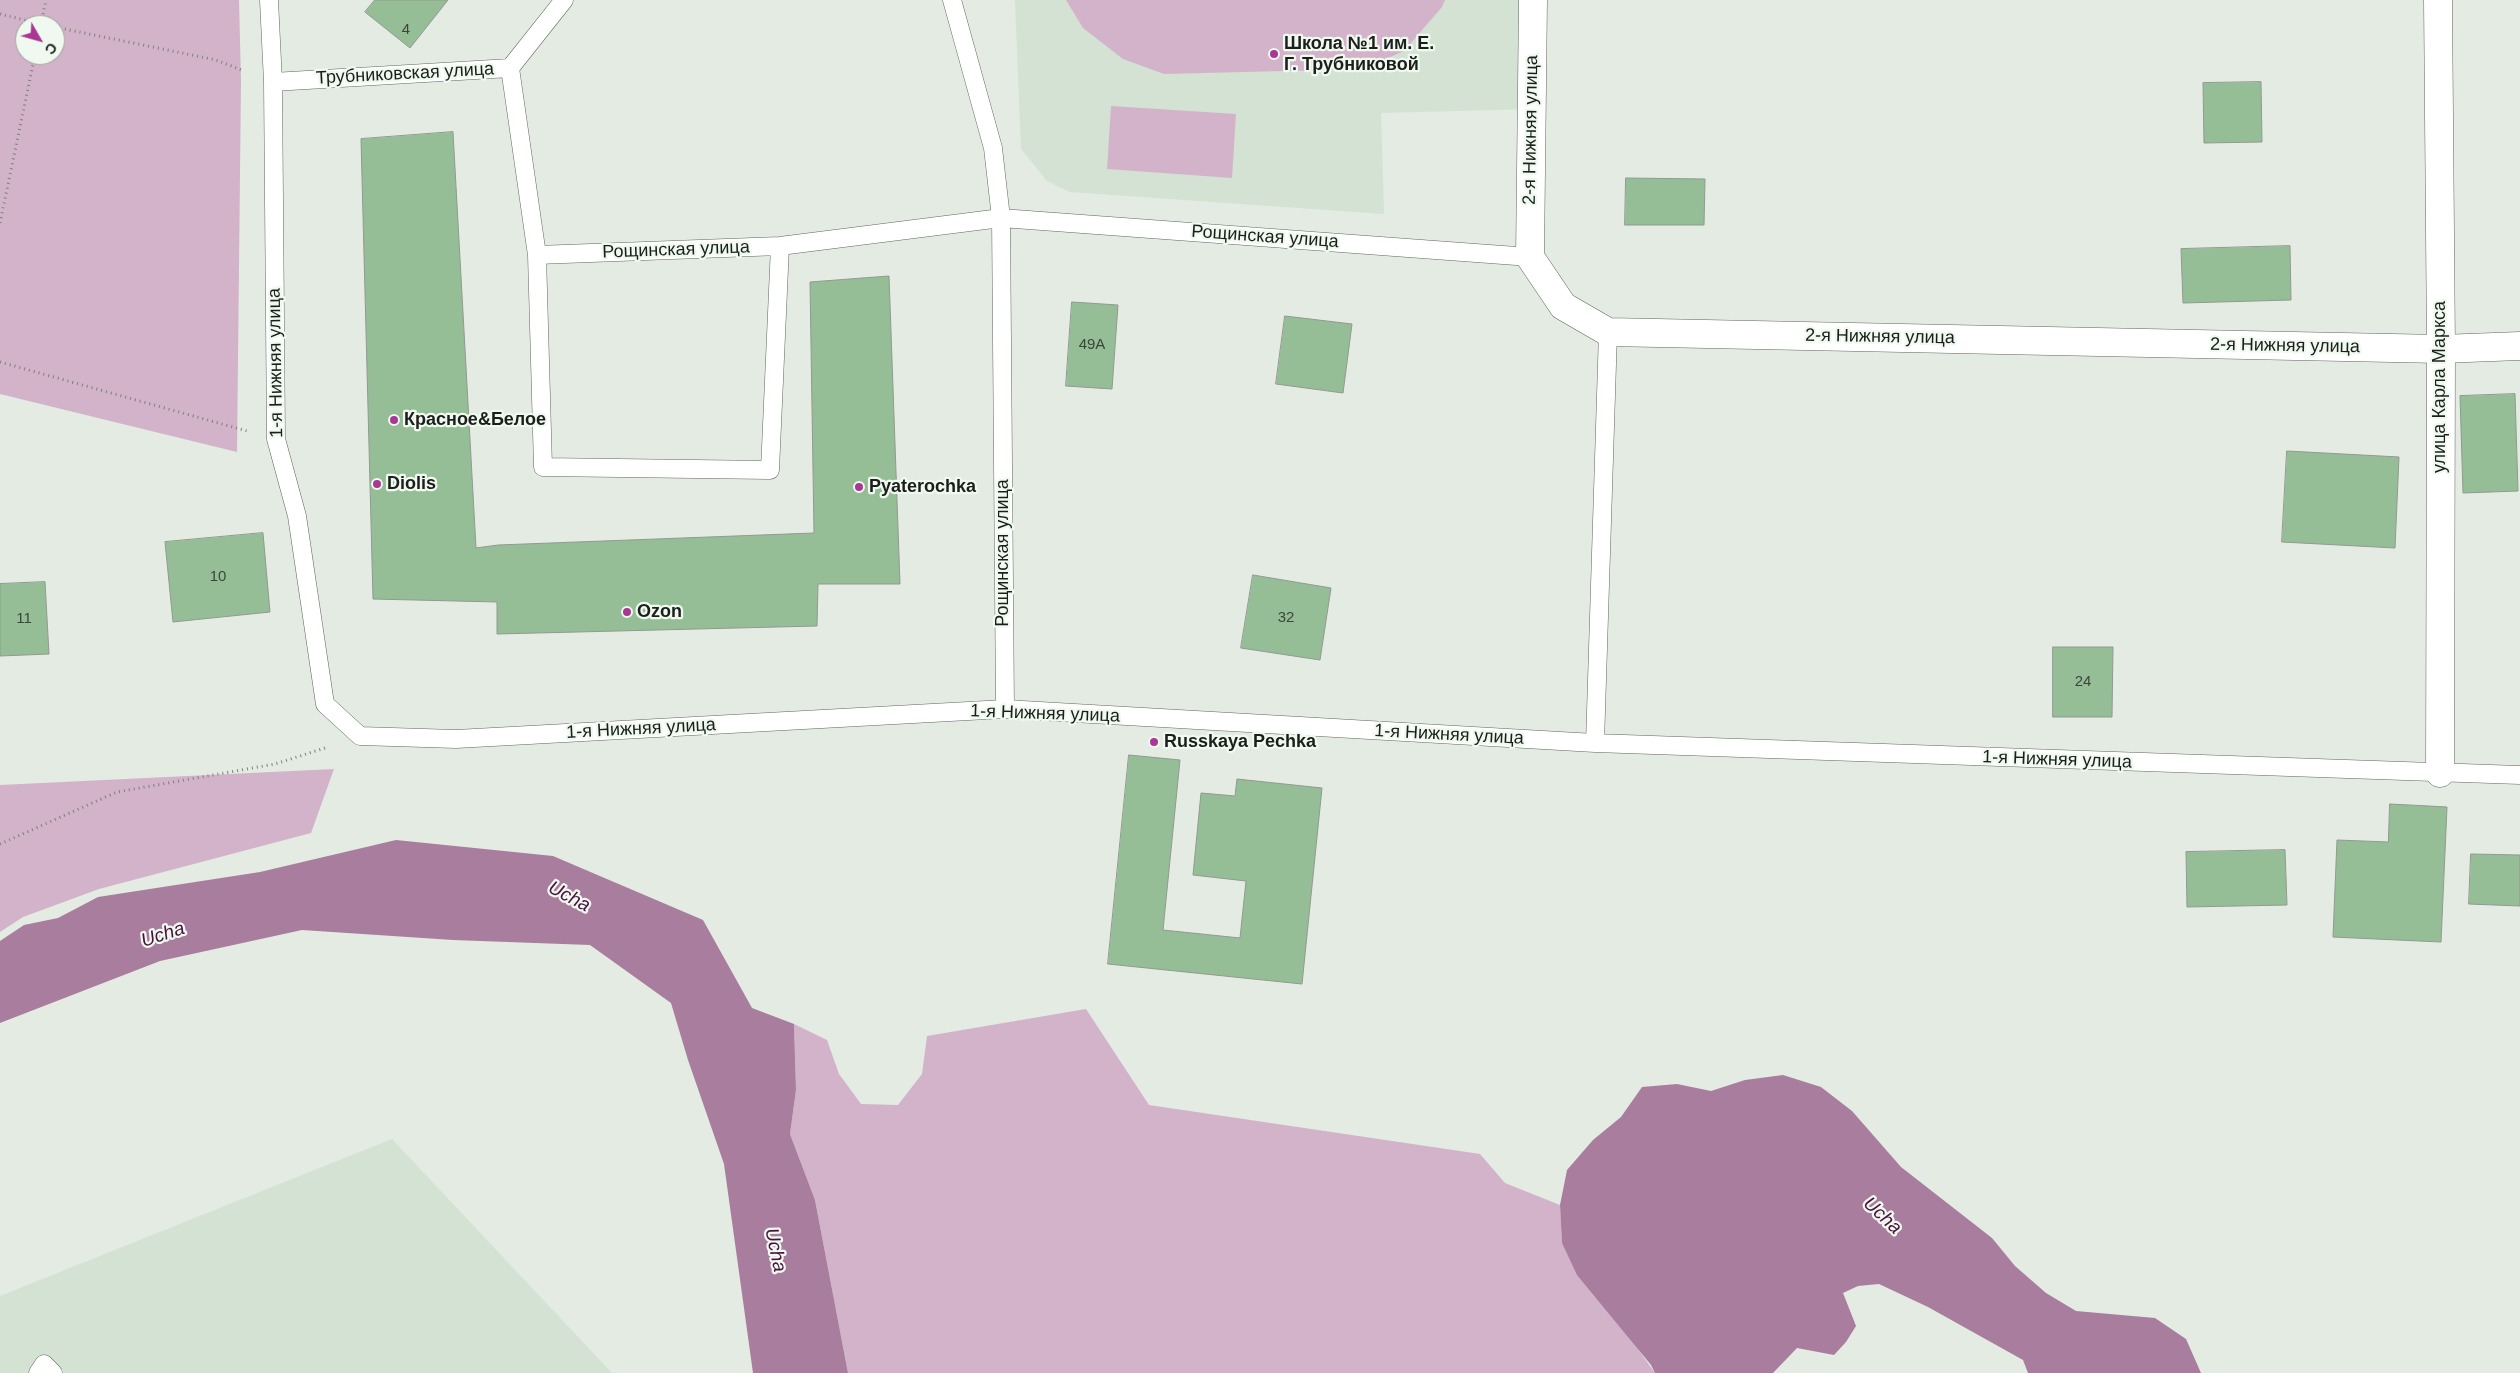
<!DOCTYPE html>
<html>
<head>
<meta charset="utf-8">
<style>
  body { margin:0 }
  #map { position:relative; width:2520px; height:1373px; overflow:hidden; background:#e3ebe3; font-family:Arial,sans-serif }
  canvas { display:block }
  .north { position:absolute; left:15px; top:15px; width:50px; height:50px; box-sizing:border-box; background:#f0f9f0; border:1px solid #9ba19b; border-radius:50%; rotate:128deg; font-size:14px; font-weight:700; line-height:20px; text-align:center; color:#1b1e1b }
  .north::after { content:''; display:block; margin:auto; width:18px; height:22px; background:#a93793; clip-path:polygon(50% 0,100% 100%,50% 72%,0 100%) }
</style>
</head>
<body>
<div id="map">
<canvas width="2520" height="1373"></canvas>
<div class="north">С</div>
</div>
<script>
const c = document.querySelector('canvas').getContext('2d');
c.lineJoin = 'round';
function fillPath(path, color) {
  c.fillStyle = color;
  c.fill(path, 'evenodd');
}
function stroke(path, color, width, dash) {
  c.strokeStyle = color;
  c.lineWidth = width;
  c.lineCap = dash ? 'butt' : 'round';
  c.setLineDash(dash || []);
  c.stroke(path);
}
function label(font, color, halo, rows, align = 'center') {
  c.font = font + ' Arial,sans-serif';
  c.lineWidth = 4.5;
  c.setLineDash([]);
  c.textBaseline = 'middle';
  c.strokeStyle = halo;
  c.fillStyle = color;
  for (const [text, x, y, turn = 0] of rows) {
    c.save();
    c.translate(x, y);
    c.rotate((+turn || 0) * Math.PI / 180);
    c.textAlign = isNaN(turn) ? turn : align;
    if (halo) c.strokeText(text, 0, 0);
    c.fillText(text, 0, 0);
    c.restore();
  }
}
const built = new Path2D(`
  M1015,0H1530L1533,109L1381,113L1384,214L1070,192L1047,181L1021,149Z
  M392,1139L612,1373H0V1296Z`);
const green = new Path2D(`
  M0,0H239L241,81L237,452L0,394ZM25,25H55V55H25Z
  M1066,0H1445L1442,7L1404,51L1363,69L1164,74L1123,59L1083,28Z
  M1111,106L1236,114L1232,178L1107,169Z
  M334,769L311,833L99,889L23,917L0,932V785Z
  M1086,1009L1149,1105L1480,1154L1505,1183L1560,1205L1562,1243L1655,1373H848L815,1200L790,1134L796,1090L794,1024L827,1040L839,1074L861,1104L898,1105L922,1074L927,1036Z`);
const water = new Path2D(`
  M396,840L553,856L703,920L752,1008L794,1024L796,1090L790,1134L815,1200L848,1373H753L724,1164L688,1060L671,1003L590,945L453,940L302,930L160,961L0,1023V941L24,925L58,918L98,897L260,872Z
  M1783,1075L1821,1087L1852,1111L1901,1167L1992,1238L2015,1266L2046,1293L2076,1311L2155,1318L2186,1339L2201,1373H2028L2023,1360L1928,1307L1879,1284L1858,1286L1843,1293L1856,1326L1846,1342L1834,1355L1797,1348L1773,1373H1655L1651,1365L1577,1275L1562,1243L1560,1205L1567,1170L1593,1140L1621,1117L1642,1087L1677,1084L1711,1091L1745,1080Z`);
const building = new Path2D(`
  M375,0H448L410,48L365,12Z
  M2261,82L2262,142L2204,143L2203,83Z
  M453,132L476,548L498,545L814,533L810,282L889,276L900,584H818L817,626L497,634V602L373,599L361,139Z
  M1626,178L1705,179L1704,225H1625Z
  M2290,246L2291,300L2183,303L2181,249Z
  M1072,302L1118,305L1112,389L1066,386Z
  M1285,316L1352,324L1343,393L1276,384Z
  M2515,394L2518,491L2463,493L2460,396Z
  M2287,451L2399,457L2395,548L2282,542Z
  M263,533L270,612L173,622L165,542Z
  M1253,575L1331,588L1320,660L1241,648Z
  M45,582L49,654L0,656V584Z
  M2053,647H2113L2112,717H2053Z
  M1129,755L1180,760L1163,930L1240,938L1246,881L1193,875L1201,793L1235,796L1237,779L1322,788L1302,984L1108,964Z
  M2390,804L2447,807L2441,942L2333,937L2337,840L2388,842Z
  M2285,850L2287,905L2187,907L2186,852Z
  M2471,854L2520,855V906L2469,904Z`);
const path = new Path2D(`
  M0,14L45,25
  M41,24L46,0
  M55,27L216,60L244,71
  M0,223L35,55
  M0,362L247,431
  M0,844L117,792L275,764L328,747`);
const service = new Path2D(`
  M269,0L273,82L276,439L297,516L325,704L360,736L456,739L1005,709L1595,743
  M952,0L993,148L1001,218L1005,709
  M510,68L537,255L780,246L1001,218L1530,257
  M273,82L510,68L564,0
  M537,255L543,467L770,470L780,246
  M1608,332L1595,743L2520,775
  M38,1373L44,1364L53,1373`);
const minor = new Path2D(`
  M1533,0L1530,257L1563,306L1608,332L2441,349L2520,346
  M2438,0L2441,349L2440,773`);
const markers = [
  [1274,54,5,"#a93793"],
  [394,420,5,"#a93793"],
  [377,484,5,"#a93793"],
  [859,487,5,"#a93793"],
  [627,612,5,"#a93793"],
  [1154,742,5,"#a93793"]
];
const numberNames = [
  ["4",406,30],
  ["49А",1092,345],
  ["10",218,577],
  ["32",1286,618],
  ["11",24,619],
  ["24",2083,682]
];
const poiNames = [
  ["Школа №1 им. Е.",1284,44],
  ["Г. Трубниковой",1284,65],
  ["Красное&Белое",404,420],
  ["Diolis",387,484],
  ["Pyaterochka",869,487],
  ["Ozon",637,612],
  ["Russkaya Pechka",1164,742]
];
const streetNames = [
  ["Трубниковская улица",405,74,-3],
  ["2-я Нижняя улица",1531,130,-89],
  ["Рощинская улица",1265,237,4],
  ["Рощинская улица",676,250,-2],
  ["2-я Нижняя улица",1880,337,1],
  ["2-я Нижняя улица",2285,346,1],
  ["1-я Нижняя улица",276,363,-91],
  ["улица Карла Маркса",2440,387,-90],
  ["Рощинская улица",1003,553,-90],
  ["1-я Нижняя улица",1045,714,2],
  ["1-я Нижняя улица",641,729,-3],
  ["1-я Нижняя улица",1449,735,3],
  ["1-я Нижняя улица",2057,760,2]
];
const waterNames = [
  ["Ucha",569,897,28],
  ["Ucha",163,935,-18],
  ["Ucha",1882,1216,43],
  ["Ucha",775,1250,78]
];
fillPath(built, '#d4e2d3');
fillPath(green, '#d2b3c9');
fillPath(water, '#a97d9d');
fillPath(building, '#96be96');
stroke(building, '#919991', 1);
stroke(service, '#5f675f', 19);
stroke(minor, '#5f675f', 29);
stroke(path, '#7c827c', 3, [1, 4]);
stroke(service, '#fff', 18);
stroke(minor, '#fff', 28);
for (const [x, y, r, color] of markers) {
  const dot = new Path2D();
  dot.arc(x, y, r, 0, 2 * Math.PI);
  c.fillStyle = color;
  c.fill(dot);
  stroke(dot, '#f0f9f0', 2);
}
label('15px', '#3a463a', null, numberNames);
label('bold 18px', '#1b1e1b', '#f0f9f0', poiNames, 'left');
label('18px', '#1b1e1b', '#f0f9f0', streetNames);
label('italic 19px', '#48113e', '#f0f9f0', waterNames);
</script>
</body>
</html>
